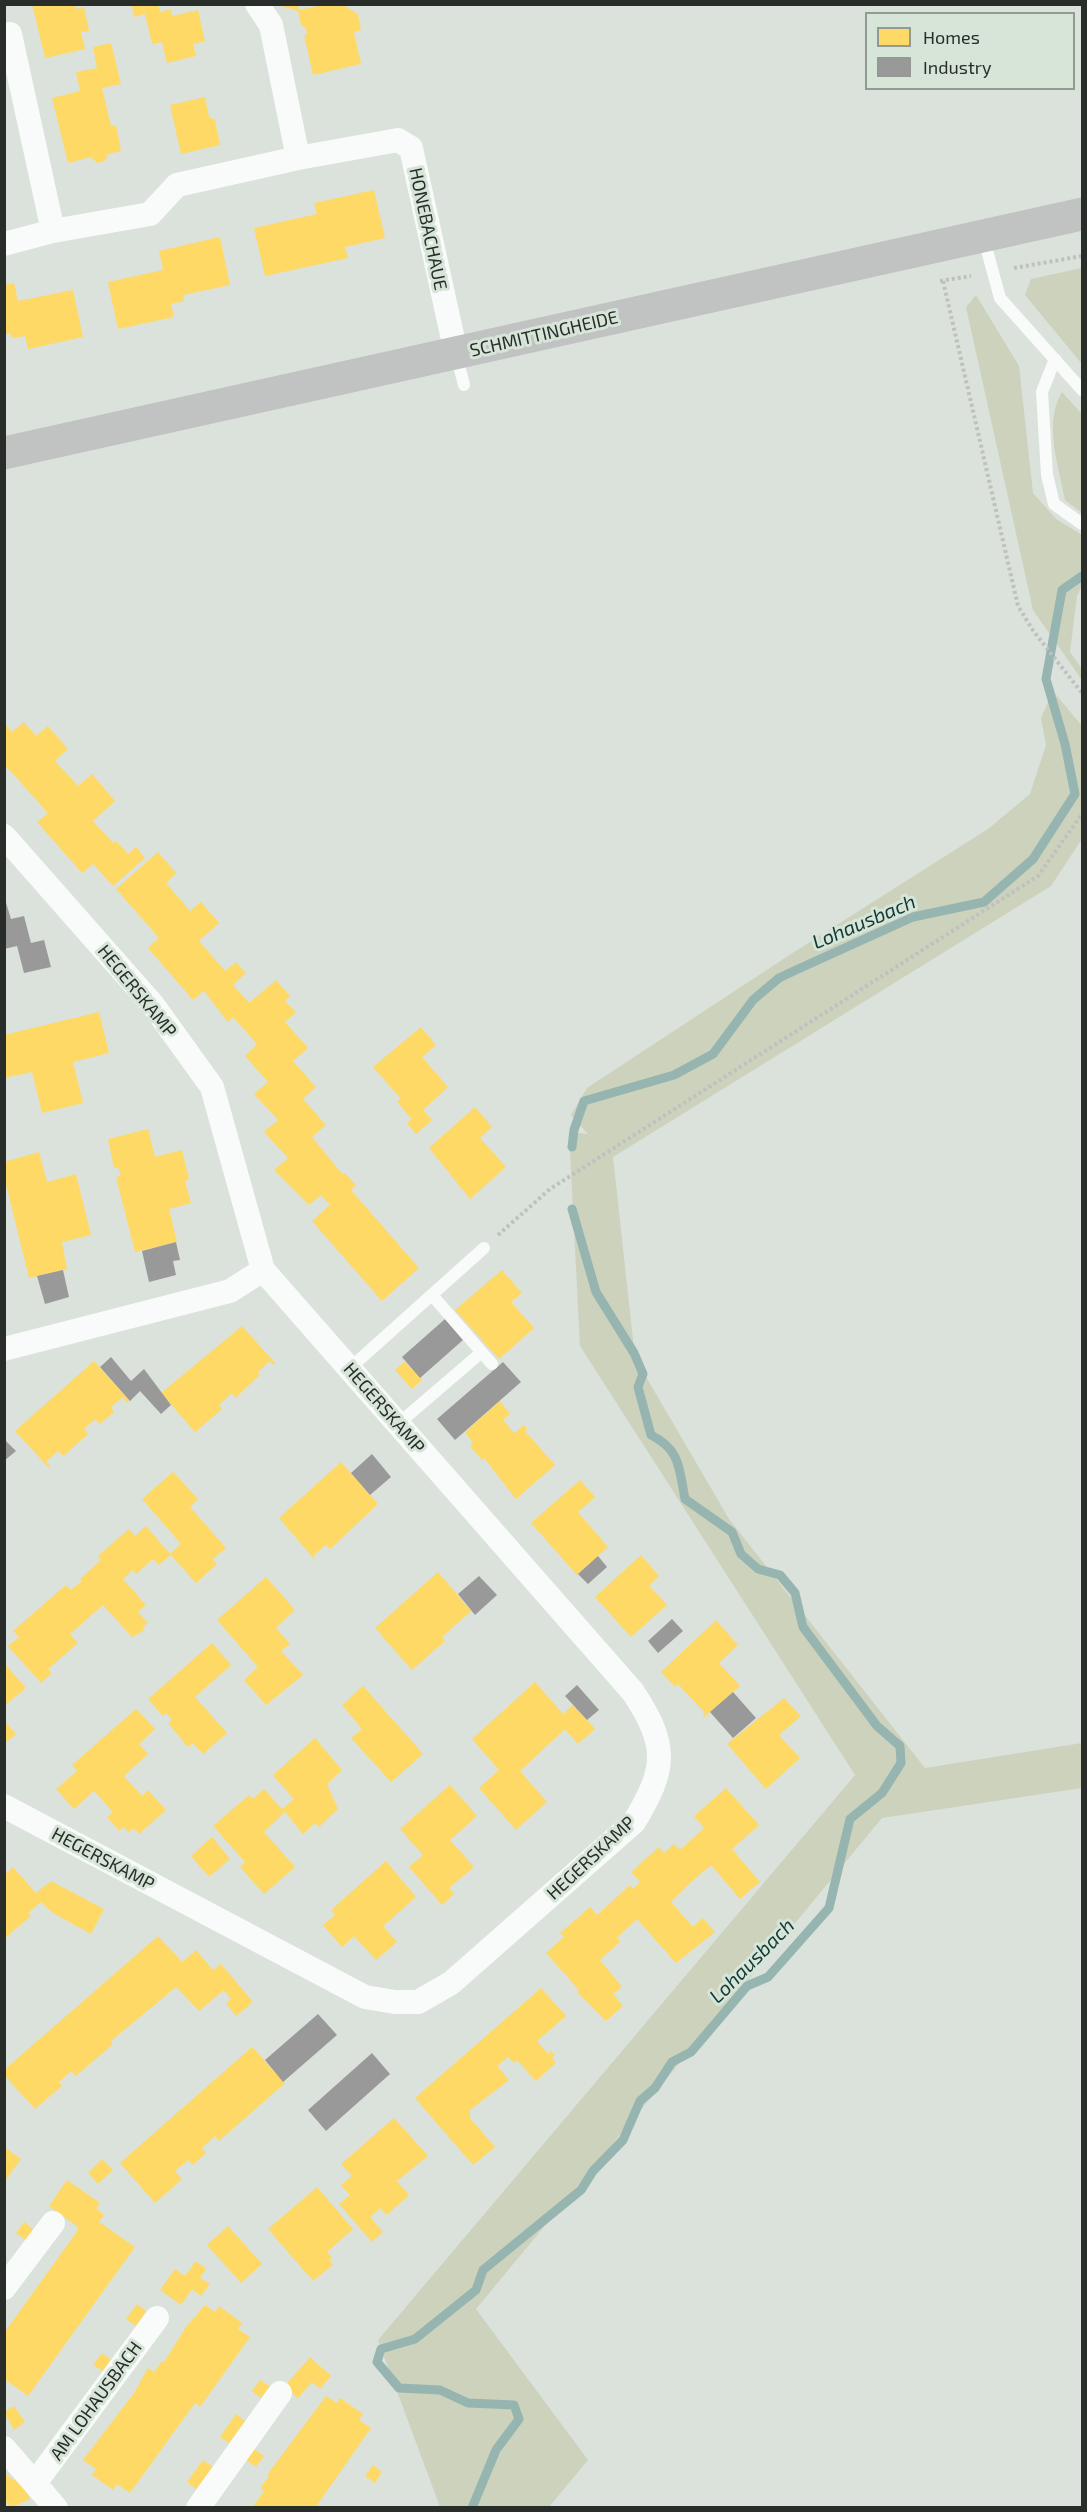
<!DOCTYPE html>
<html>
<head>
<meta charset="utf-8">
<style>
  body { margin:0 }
  #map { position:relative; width:1087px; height:2512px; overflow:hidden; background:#dae2db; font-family:"Exo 2",sans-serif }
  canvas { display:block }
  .frame { position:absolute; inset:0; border:6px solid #282d29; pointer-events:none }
  .legend { position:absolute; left:865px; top:12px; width:210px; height:78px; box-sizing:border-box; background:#d7e5d9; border:2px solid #919b93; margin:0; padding:8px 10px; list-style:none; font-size:18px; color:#282d29 }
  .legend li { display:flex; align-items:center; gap:12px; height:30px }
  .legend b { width:30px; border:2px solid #919b93 }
</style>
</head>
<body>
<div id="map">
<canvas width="1087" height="2512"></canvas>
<div class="frame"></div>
<ul class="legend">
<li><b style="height:16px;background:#ffd966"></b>Homes</li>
<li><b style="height:16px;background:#999"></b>Industry</li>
</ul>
</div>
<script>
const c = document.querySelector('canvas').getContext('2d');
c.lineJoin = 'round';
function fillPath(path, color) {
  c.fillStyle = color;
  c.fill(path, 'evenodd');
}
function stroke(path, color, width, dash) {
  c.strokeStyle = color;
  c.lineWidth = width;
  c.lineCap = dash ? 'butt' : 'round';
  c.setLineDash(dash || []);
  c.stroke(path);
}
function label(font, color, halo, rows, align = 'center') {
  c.font = font + ' "Exo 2",sans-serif';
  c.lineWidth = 6;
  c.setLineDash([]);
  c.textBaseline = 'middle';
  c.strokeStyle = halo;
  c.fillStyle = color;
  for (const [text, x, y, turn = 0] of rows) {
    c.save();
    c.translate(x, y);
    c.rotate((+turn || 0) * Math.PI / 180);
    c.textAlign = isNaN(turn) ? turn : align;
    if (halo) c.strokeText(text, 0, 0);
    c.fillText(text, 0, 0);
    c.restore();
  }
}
const green = new Path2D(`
  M1082,268V364L1025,295L1031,279Z
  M976,295L1019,366L1033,493L1056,519L1082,535V586L1077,596L1070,652L1082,669V680L1033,610L966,307Z
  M1062,392L1082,414V513L1065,500C1059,467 1043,423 1062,392Z
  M1053,691L1082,726V839L1051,886L613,1157L635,1358L729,1519L925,1768L1082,1743V1788L882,1818L476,2309L588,2460L549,2507H440L378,2340L855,1775L580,1346L569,1132L588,1134L571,1115L587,1088L791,954L988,829L1030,794L1046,745L1041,718Z`);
const homes = new Path2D(`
  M32,4H75L76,9L84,7L89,31L81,32L85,49L45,58Z
  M140,4H158L160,12L171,9L172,16L198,10L205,41L193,44L196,56L167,63L162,42L152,44L145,14L134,17L132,6Z
  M275,4H298L299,10L323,5H343L358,14L361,30L354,32L361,64L313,75L304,35H307L306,28L301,25L298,11Z
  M111,43L121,84L102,88L111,126L116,125L121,151L108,154L105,161L97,163L91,157L68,163L52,98L80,91L76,72L97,68L93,47Z
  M205,97L209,117L215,120L220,145L181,154L170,105Z
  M374,190L385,238L345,247L348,258L265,276L254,228L317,214L314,203Z
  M220,237L230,285L183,295L184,301L171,304L174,317L118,329L108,282L163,270L159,251Z
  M14,283L18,301L73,290L83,337L28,349L25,336L12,338L10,333L4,335V285Z
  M24,722L36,736L48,726L68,749L55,761L78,786L92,774L115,801L93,821L113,843L116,841L128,854L136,847L145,858L113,886L93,864L82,873L37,822L48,813L5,765L4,723L12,732Z
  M158,852L176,873L166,883L190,911L201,902L219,923L199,941L225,971L236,962L246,973L233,985L249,1003L276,980L290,996L285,1001L296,1012L285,1022L308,1048L293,1061L316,1087L303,1099L326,1125L312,1137L343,1175L345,1173L356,1185L351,1190L419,1268L382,1301L312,1221L330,1205L321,1195L309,1205L274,1170L288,1158L264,1132L278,1120L254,1094L268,1082L245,1056L257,1044L233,1017L228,1022L204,991L193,1000L148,948L159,938L116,889Z
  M99,1012L109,1053L73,1062L83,1103L42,1113L32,1072L4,1078V1035Z
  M421,1027L436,1045L422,1057L448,1087L423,1110L432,1120L416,1134L407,1123L412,1119L397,1102L401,1099L373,1067Z
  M475,1107L492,1127L480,1138L506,1167L470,1199L429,1148Z
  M148,1129L155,1157L182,1150L189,1179L185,1181L191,1203L169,1209L177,1242L135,1252L116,1177L121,1175L118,1167L114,1168L108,1139Z
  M39,1152L47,1182L76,1174L91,1235L62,1242L67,1269L29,1278L4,1176V1162Z
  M502,1270L522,1293L511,1302L534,1328L499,1359L455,1310Z
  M242,1326L275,1363L273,1365L270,1361L258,1372L260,1375L235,1398L232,1393L219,1405L222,1409L195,1432L161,1393Z
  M94,1361L130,1401L127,1403L123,1397L111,1407L114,1412L100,1424L95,1419L84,1429L88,1434L63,1456L58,1451L46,1462L50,1466L49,1468L15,1431Z
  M405,1361L422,1380L412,1389L395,1370Z
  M500,1401L510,1414L503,1420L514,1433L524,1425L527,1429L525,1431L555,1465L516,1499L484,1458L482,1460L470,1446L473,1443L465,1432Z
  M341,1462L378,1504L330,1549L326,1545L314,1555L315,1560L279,1518Z
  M173,1472L198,1499L190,1507L226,1548L213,1559L217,1564L196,1583L171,1555L159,1565L153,1559L136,1574L133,1570L123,1579L146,1605L138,1612L148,1623L142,1628L145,1630L132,1637L103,1605L70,1634L78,1643L48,1669L52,1673L41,1683L8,1646L19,1637L13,1631L66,1585L71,1590L82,1581L80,1579L101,1560L98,1556L129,1529L135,1536L146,1526L170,1554L181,1544L142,1499Z
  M580,1480L595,1497L578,1512L608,1547L577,1575L531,1523Z
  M641,1555L659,1576L649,1586L667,1605L631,1637L595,1597Z
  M438,1572L471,1611L442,1637L445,1641L412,1670L375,1628Z
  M266,1577L295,1610L276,1628L290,1644L281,1651L303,1675L266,1705L244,1680L258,1667L217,1620Z
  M716,1620L738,1645L719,1663L740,1686L702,1719L705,1713L678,1684L675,1687L661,1672Z
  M212,1643L231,1665L195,1697L227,1733L203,1754L193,1743L188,1747L168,1723L172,1720L166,1713L163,1716L148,1699Z
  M4,1663L26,1688L4,1706Z
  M535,1682L563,1714L573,1705L595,1729L578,1744L565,1729L520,1771L547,1802L516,1830L479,1788L499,1770L472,1739Z
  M363,1686L423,1754L391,1782L351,1738L362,1729L342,1705Z
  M784,1698L801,1716L779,1735L800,1758L766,1789L727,1744Z
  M136,1709L155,1729L139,1744L148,1754L124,1776L142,1796L148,1790L166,1810L139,1834L134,1828L129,1832L123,1827L119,1831L107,1817L113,1812L94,1791L74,1809L56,1789L77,1771L72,1765Z
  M4,1721L16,1734L4,1744Z
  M315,1738L342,1770L327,1784L338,1809L319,1827L315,1823L303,1834L285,1812L264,1832L295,1867L264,1894L240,1867L245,1862L213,1826L249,1795L253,1799L264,1789L282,1809L294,1799L273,1775Z
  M450,1785L477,1816L450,1840L474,1867L449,1888L454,1894L442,1905L409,1867L423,1855L400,1829Z
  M726,1788L759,1825L732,1849L760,1882L740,1899L711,1865L690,1883L671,1902L693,1927L703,1918L715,1932L676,1963L637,1919L627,1928L617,1938L620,1942L600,1960L622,1987L613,1994L623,2006L606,2021L577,1992L579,1990L546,1953L564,1937L560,1933L590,1907L597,1915L630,1885L633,1889L640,1882L631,1872L659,1847L664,1853L674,1844L680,1850L704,1828L694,1816Z
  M212,1837L230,1859L209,1877L191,1856Z
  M386,1861L416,1897L383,1926L397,1942L376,1960L354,1936L342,1947L323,1925L335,1915L331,1910Z
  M13,1867L36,1893L51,1881L104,1909L91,1934L53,1913L41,1902L28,1913L31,1916L4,1939V1875Z
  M158,1936L182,1962L196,1950L213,1970L221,1964L253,2002L236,2016L226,2003L231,1999L224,1990L199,2011L176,1987L111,2041L113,2044L76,2076L71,2071L59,2082L62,2086L35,2109L4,2075V2070Z
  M541,1988L566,2016L537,2041L548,2054L551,2051L555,2055L552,2058L556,2063L536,2081L517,2060L514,2063L508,2057L497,2066L509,2080L470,2110V2118L495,2147L473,2165L415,2098Z
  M252,2047L285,2083L219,2141L215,2136L202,2148L206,2153L193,2165L188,2160L175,2171L182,2179L155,2203L120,2163Z
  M394,2118L428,2156L397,2181L409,2195L387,2215L380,2208L370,2217L383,2232L372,2242L339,2204L350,2195L341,2185L352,2176L341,2164Z
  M4,2147L21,2159L4,2182Z
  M102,2159L113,2170L98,2184L88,2173Z
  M67,2180L100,2203L96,2208L104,2215L99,2222L135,2247L28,2396L4,2379V2333L76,2233L78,2227L49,2206Z
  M317,2187L353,2229L327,2252L332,2258L329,2260L333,2265L313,2281L268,2229Z
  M24,2222L33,2229L26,2240L16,2233Z
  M228,2226L262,2264L241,2283L207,2245Z
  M196,2261L206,2269L200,2278L210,2284L201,2296L192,2289L181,2305L160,2290L175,2269L185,2276Z
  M137,2304L146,2311L136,2326L126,2319Z
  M205,2305L215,2312L219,2306L242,2323L238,2329L250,2337L200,2407L195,2403L130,2493L117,2484L113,2490L92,2475L96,2469L83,2460L134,2393L148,2368L154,2372L162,2361L164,2362L186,2327Z
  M102,2353L111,2360L103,2371L93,2365Z
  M310,2357L331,2376L320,2389L312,2382L298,2398L284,2387Z
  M260,2380L270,2386L261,2398L252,2391Z
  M326,2396L337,2403L340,2398L363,2414L359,2420L371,2428L315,2508H252L264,2491L260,2488L269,2476L267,2475Z
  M14,2406L25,2422L14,2430L4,2412Z
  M236,2414L245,2421L229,2443L220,2437Z
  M254,2449L264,2456L256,2467L246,2460Z
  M203,2460L213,2467L196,2489L187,2482Z
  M373,2465L382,2472L375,2483L365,2476Z
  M4,2473L24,2487L30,2499L10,2508L4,2497Z`);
const industry = new Path2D(`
  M4,896L11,919L24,916L31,943L44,940L51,967L24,973L17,946L4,949Z
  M176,1242L180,1260L173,1261L176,1275L149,1282L142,1251Z
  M63,1270L69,1297L45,1304L37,1276Z
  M445,1319L463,1340L420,1378L402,1357Z
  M111,1357L131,1381L144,1369L171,1405L161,1414L140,1391L130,1401L100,1367Z
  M503,1362L521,1382L455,1440L437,1419Z
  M4,1439L16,1451L4,1461Z
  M372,1454L391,1477L370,1495L351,1473Z
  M598,1556L607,1567L588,1584L578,1574Z
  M479,1576L497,1595L475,1615L458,1594Z
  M672,1619L683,1631L658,1653L648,1641Z
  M577,1685L599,1710L587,1720L565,1696Z
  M733,1692L756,1718L733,1738L710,1712Z
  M318,2014L337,2035L283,2082L265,2060Z
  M372,2053L390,2074L326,2131L308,2110Z`);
const stream = new Path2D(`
  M572,1147L574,1130L584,1101L674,1075L713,1054L753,1000L779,978L796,970L913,917L984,902L1033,859L1075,794L1065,744L1046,679L1062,590L1082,576
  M472,2508L496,2450L519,2419L514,2405L468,2403L440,2390L399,2388L377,2362L381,2349L415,2339L476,2290L483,2270L581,2190L593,2171L623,2140L640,2101L655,2088L672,2062L691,2052L747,1986L768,1977L829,1908L850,1819L882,1793L901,1763L900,1746L877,1726L803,1627L795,1593L780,1575L758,1569L741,1554L732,1532L685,1499C679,1469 681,1450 651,1435L638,1387L643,1374L634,1353L596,1292L572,1209`);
const path = new Path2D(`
  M1014,268L1082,256
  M940,281L971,276
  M943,281L1018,606L1034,632L1082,693
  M498,1235L550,1189L1038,876L1082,814`);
const lane = new Path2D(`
  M983,236L1000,298L1082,390
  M456,354L464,385
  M1055,359L1042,392L1047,475L1054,504L1082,524
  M432,1295L492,1364
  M349,1369L484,1248
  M398,1424L476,1357`);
const street = new Path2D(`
  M257,4L271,25L298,158L398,140L411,148L456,353
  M4,35L10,34L53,231
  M4,244L53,231L150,214L177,185L298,158
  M4,836L153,1005L212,1087L263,1270L633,1692C668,1745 667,1768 634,1822L451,1983L418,2002H395L365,1997L4,1806
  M4,1349L230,1291L263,1270
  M4,2288L53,2223
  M4,2448L56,2508
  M35,2483L157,2318
  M198,2508L280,2393`);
const secondary = new Path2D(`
  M4,453L1082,214`);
const streetNames = [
  ["HONEBACHAUE",428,229,78],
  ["SCHMITTINGHEIDE",544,334,-13],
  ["HEGERSKAMP",137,991,51],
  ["HEGERSKAMP",384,1408,49],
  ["HEGERSKAMP",591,1858,-43],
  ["HEGERSKAMP",103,1859,28],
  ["AM LOHAUSBACH",96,2401,-54]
];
const waterNames = [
  ["Lohausbach",864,922,-23],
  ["Lohausbach",752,1961,-45]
];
fillPath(green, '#cdd2bd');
fillPath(homes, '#ffd966');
fillPath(industry, '#999');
stroke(stream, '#96b5b0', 9);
stroke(path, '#bec1bf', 4, [3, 3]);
stroke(lane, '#f9fbfa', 12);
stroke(street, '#f9fbfa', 24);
stroke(secondary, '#c0c3c1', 33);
label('18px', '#282d29', '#d7e5d9', streetNames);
label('italic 20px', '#113a36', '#d7e5d9', waterNames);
</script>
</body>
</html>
